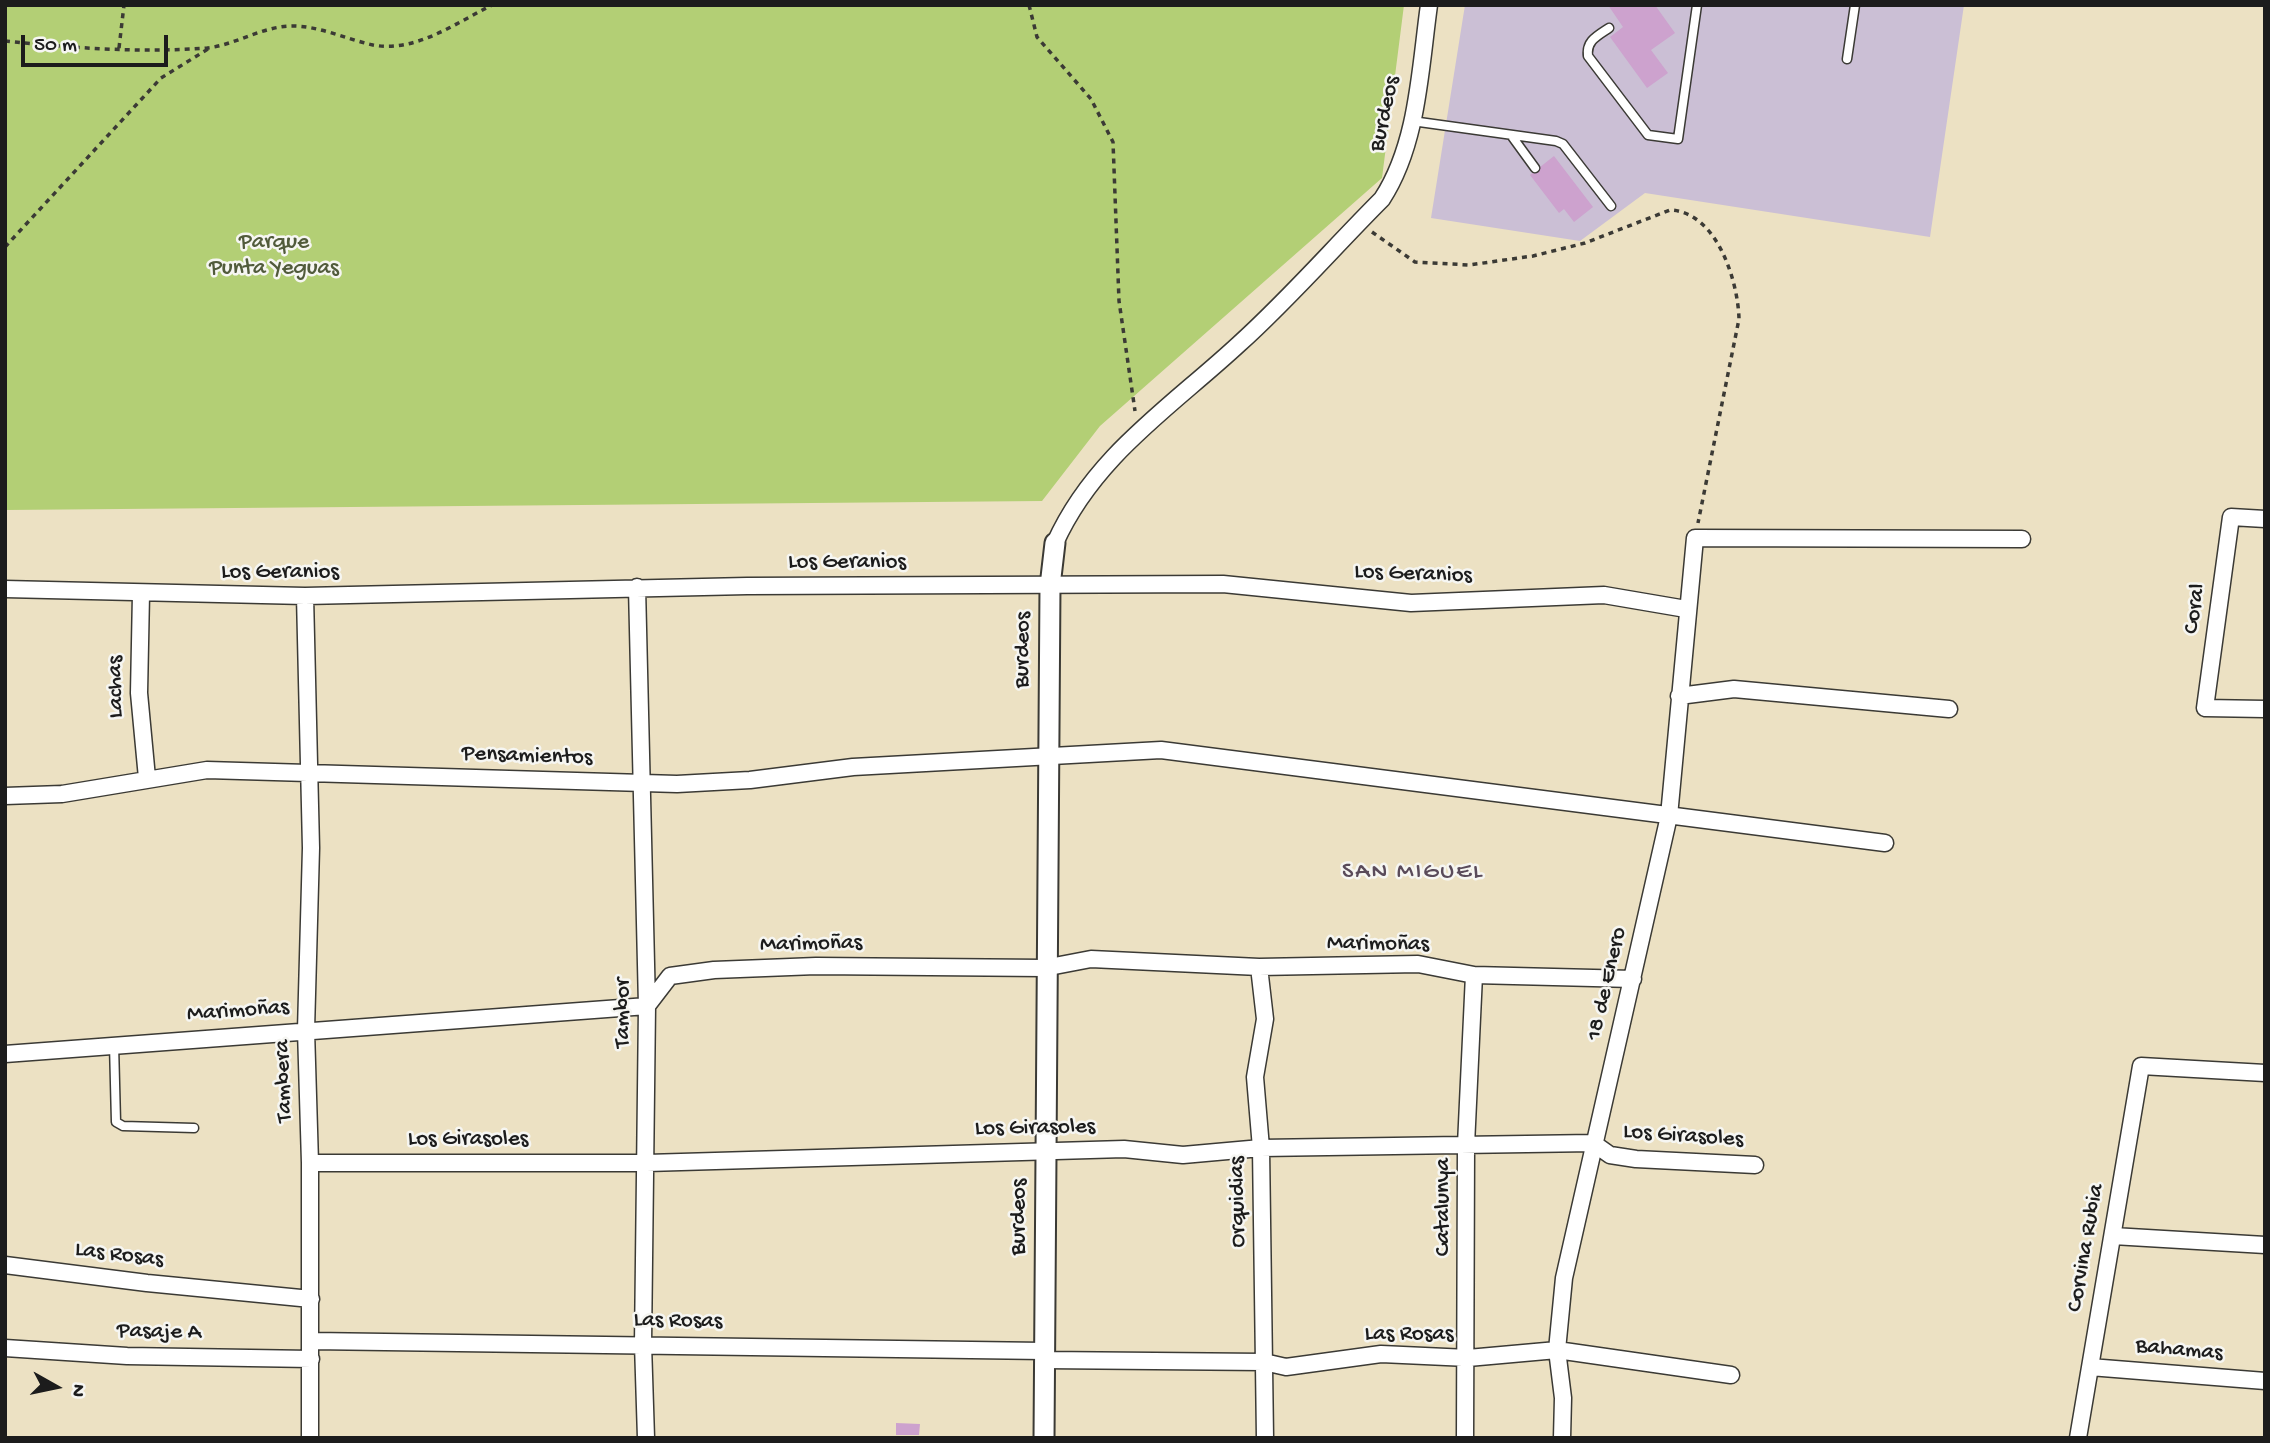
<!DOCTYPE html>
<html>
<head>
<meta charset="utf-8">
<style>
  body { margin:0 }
  #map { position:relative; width:2270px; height:1443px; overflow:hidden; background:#ece1c3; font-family:"Gochi Hand",sans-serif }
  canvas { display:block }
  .frame { position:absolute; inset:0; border:7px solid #1c1c1c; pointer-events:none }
  .north { position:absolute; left:21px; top:1352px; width:70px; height:70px; -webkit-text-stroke:5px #f6f6f2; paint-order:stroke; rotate:99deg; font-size:19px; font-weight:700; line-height:28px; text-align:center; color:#1c1c1c }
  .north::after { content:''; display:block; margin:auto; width:24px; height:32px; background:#1c1c1c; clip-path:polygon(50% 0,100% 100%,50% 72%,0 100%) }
  .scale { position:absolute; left:21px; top:35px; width:147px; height:32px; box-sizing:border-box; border:4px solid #1c1c1c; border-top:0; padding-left:9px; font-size:21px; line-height:24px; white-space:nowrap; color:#1c1c1c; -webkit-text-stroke:5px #f6f6f2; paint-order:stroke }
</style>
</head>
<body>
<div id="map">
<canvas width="2270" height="1443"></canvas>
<div class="frame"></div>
<div class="north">N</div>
<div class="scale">50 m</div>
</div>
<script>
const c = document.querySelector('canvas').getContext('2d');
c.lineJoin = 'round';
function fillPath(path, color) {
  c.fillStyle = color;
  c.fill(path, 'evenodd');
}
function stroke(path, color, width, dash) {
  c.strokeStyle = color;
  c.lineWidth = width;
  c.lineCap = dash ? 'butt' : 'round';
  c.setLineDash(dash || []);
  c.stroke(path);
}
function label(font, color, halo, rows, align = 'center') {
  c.font = font + ' "Gochi Hand",sans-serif';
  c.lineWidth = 5;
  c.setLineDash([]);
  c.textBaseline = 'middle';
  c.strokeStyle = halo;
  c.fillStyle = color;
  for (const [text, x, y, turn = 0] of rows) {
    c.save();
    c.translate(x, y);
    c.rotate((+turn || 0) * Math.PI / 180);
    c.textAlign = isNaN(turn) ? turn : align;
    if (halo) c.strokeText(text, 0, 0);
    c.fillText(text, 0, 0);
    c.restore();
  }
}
const industrial = new Path2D(`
  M1465,5H1964L1930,237L1645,193L1580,241L1431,218Z`);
const green = new Path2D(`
  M5,5H1404L1382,178L1100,426L1042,501L5,510Z`);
const building = new Path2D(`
  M1608,5H1655L1675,33L1651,50L1668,73L1647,88L1610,37L1623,27Z
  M1554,156L1593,207L1574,222L1564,209L1559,213L1530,175Z
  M896,1423L920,1424L919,1435H896Z`);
const path = new Path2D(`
  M1029,5L1037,37L1091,99L1113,142L1119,301L1135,411
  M5,41C72,48 141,53 207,48C235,45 261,27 290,26C317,25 346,39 373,45C415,53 456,23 492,5
  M119,48L124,5
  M1372,232L1415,262L1469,265L1533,256L1585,243L1670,210C1717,212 1738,281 1739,319L1698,523
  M5,247L161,78L208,49`);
const service = new Path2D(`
  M1609,28C1597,36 1586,41 1588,56L1648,135L1678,139L1697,5
  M1847,59L1855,5
  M1412,121L1556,141L1563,144L1611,206
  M1511,135L1535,168
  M114,1044L116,1122L123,1126L194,1128`);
const minor = new Path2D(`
  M2265,519L2231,517L2205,708L2265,709
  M1055,543C1094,456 1171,407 1239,344C1289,299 1334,247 1382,199C1418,144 1420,69 1429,5
  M637,587L647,1006L643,1344L646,1438
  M5,589L305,596L747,586L1223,584L1411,603L1604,595L1686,609
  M141,594L139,693L147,778
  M305,596L311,848L306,1030L310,1163V1438
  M1679,696L1734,689L1949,709
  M5,796L62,794L207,770L677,784L750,780L853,767L1161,750L1885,843
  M1259,967L1265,1019L1255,1077L1261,1148L1265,1438
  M5,1054L647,1006L670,976L714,970L816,966L1044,968L1091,959L1259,967L1418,964L1474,975L1633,979
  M310,1163H647L1124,1149L1183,1155L1261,1148L1593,1143L1610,1155L1636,1159L1755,1165
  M2113,1236L2265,1245
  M5,1265L147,1283L311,1299
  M312,1341L1044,1351
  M5,1348L127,1356L311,1359
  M1044,1360L1264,1362L1286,1367L1381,1354L1468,1358L1557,1350L1731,1375
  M2090,1367L2265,1381
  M1465,1438L1466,1145L1474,975
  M1562,1438L1563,1398L1557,1350L1564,1278L1669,816L1695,538L2022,539
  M2078,1438L2141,1066L2265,1073`);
const tertiary = new Path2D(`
  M1044,1438L1050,586L1055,543`);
const streetNames = [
  ["Burdeos",1386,114,-78],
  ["Los Geranios",847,563],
  ["Los Geranios",280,573],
  ["Los Geranios",1413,575,2],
  ["Coral",2196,609,-82],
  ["Burdeos",1024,650,-89],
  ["Lachas",117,687,-91],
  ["Pensamientos",527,757,2],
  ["Marimoñas",811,945,-1],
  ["Marimoñas",1378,945,1],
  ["18 de Enero",1608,984,-77],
  ["Marimoñas",238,1012,-4],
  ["Tambor",624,1013,-90],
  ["Tambera",285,1081,-92],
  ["Los Girasoles",1035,1129,-1],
  ["Los Girasoles",1683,1137,4],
  ["Los Girasoles",468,1140],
  ["Orquidias",1239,1202,-91],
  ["Catalunya",1444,1207,-90],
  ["Burdeos",1020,1217,-90],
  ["Corvina Rubia",2087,1248,-80],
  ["Las Rosas",119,1256,7],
  ["Las Rosas",678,1322,1],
  ["Pasaje A",159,1333,1],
  ["Las Rosas",1409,1335],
  ["Bahamas",2179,1351,5]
];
const parkNames = [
  ["Parque",274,243],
  ["Punta Yeguas",274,269]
];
const neighbourhoodNames = [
  ["SAN MIGUEL",1413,873]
];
fillPath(industrial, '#cbbfd5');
fillPath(green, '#b3cf75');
fillPath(building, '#cda2ce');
stroke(service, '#3b3a35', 11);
stroke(minor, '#3b3a35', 19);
stroke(tertiary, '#3b3a35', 23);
stroke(path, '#3b3a35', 3.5, [5, 5]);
stroke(service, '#fff', 8);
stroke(minor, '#fff', 16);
stroke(tertiary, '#fff', 19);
label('23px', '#1c1c1c', '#f6f6f2', streetNames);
label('23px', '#515b3b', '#f6f6f2', parkNames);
c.letterSpacing = '2px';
label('24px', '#5a4b5a', '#f6f6f2', neighbourhoodNames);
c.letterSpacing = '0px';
</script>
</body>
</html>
